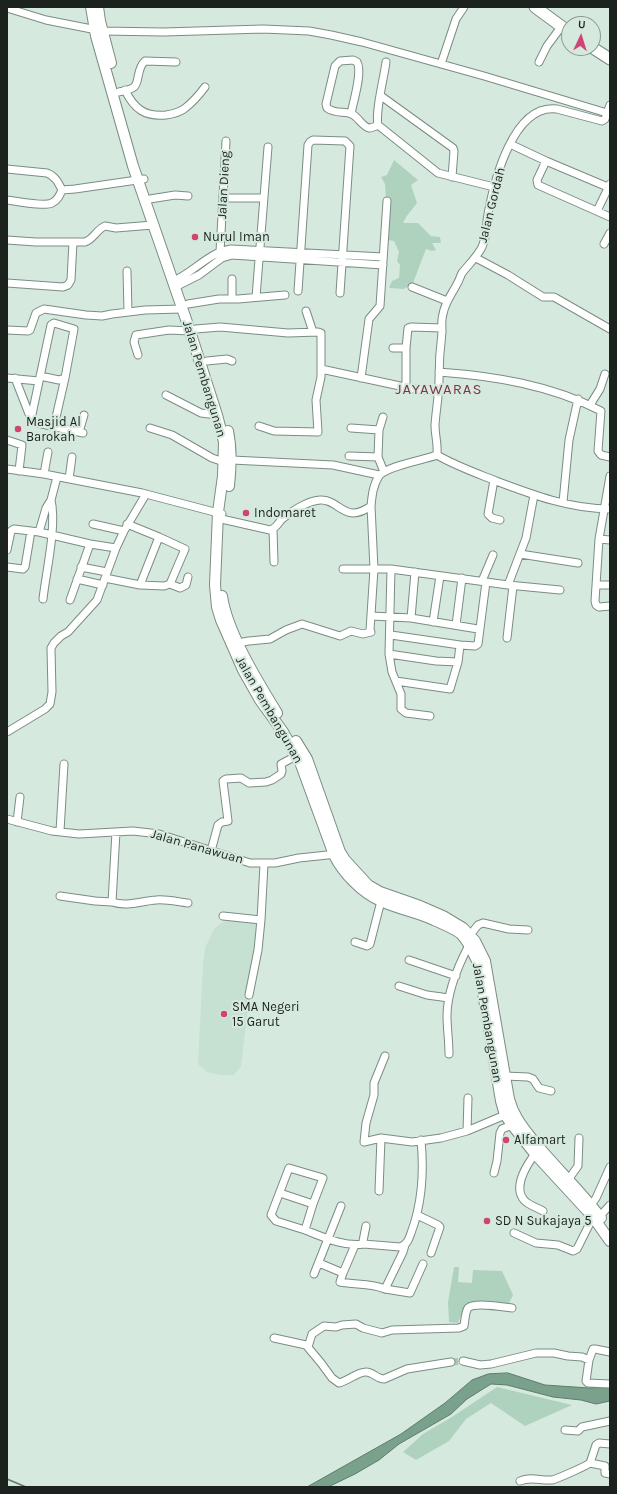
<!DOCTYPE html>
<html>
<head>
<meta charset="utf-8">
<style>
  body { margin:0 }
  #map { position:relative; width:617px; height:1494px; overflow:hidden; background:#d6e9de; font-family:Karla,sans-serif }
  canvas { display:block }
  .frame { position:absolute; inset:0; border:8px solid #1c231f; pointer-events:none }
  .north { position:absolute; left:561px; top:16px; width:40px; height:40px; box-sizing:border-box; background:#d6e9de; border:1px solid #8c9a92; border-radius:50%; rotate:4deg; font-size:11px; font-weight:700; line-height:16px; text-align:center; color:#1c231f }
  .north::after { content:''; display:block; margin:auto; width:14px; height:18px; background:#d04475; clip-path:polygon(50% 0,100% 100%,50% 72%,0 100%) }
</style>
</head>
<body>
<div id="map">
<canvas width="617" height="1494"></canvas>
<div class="frame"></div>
<div class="north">U</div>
</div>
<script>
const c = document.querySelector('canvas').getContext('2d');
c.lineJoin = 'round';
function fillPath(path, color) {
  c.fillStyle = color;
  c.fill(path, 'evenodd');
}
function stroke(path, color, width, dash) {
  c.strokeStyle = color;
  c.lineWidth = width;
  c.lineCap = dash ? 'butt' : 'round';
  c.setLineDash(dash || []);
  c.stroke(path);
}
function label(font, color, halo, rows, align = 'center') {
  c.font = font + ' Karla,sans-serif';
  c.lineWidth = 4;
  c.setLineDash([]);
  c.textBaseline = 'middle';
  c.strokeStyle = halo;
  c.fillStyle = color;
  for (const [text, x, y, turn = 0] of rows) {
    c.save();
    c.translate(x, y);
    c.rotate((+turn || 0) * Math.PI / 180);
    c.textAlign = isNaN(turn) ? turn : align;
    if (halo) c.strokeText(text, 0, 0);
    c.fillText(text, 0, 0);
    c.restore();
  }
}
const built = new Path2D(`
  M249,920L256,922L258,926L241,1066L234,1075H220L207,1072L198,1064L203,964L205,948L214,929L221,923L226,921Z`);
const green = new Path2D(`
  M394,160L418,180L411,185L417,203L406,217L403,223H418L431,236L440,237L441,243H432L436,250L432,251L426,249L413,283L404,289L389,288L392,281L399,278L400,265L397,261L399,252L394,241L388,240L390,198L386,197L385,184L381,177L387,175Z
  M454,1267H459L458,1282L472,1283L473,1270L502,1271L513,1295L509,1303H466L458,1323L449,1322L448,1302Z
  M497,1387L572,1405L525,1426L491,1403L466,1419L449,1441L416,1460L403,1452L423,1434L452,1417Z`);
const water = new Path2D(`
  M508,1373L545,1385L589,1388L610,1387V1401L596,1404L581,1400L553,1397L507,1385L491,1384L467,1399L451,1414L399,1444L379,1460L355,1474L328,1487H307L401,1434L445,1403L472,1380L488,1374Z`);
const stream = new Path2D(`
  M7,1479L26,1487`);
const minorTunnel = new Path2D(`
  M451,1362L463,1361`);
const minor = new Path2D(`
  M7,8L46,20L102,31L164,32L263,29L309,31L331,35L362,42L484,76L607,113
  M386,62C384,78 375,111 378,125L438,173L494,187
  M539,62L547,46L561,27
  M441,64L456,19L464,7
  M125,90C134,109 145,117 166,115C173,114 178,113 184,109C192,103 199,95 205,87
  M119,92C123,91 130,90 134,87C140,82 136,69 145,61L176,62
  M381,96L453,148L454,151L452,177
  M351,114C353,102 363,72 357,62L353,60L340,61L335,66L326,104L327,108C335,114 344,111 352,114C358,117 363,127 369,128C372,128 376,126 378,125
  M510,144L546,161L537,180L538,185L610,217
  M546,161L610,188
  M7,169L47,173C55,176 58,182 62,190L75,189L144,179
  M223,198H263
  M150,199L175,195L188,196
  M7,200C17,201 44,207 52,203C58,200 60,195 62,190
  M597,211L610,184
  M7,240L36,242H85C94,239 96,230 105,226L116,228L153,225
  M604,244L610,233
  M220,252L226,141
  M476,258L508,275L543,297H554L610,329
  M127,271L128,312
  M232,279V298
  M173,281C193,273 209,252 231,249L383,257
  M7,283L63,287L68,285L71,280L73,242
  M175,287L199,275L222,258L232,255L383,265
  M412,287L447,301
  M298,291L308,145L310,142L313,140L345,141L350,146L340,293
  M256,297L268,147
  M188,304L219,299H238L285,295
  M306,311L313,332
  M196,329L220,327L288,333L318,332L321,333V377L316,400L318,432L274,431L259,426
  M7,330L28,331L30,330L36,313L44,309L86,315L102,316L112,314L145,310L182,309
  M393,348H406L408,328L411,327L442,328
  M406,348V387
  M138,355L134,342L136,335L169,330L190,331
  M207,361L227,359L232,361
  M321,369L414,389L439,391
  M439,372C494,376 551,385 601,411L598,451L601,455L610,457
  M40,376L59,380L65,378L74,329L54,323L51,325L31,419L33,422L83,433
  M7,378L39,381
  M15,378L31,419
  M361,378L369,319L380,306L387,201
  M166,395L201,413L217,415
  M590,405L600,389L605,374
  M383,417L379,430L378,457L384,472
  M54,426L65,378
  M150,428L172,435L212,458L224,462
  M351,428L379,430
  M79,432L84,415
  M7,440L22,445L19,471
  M437,455C456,466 476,473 496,481C533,495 571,509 610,509
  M349,456L378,457
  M232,460L333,465L379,475
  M7,469L44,474L142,493L222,514
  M44,474L48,452
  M610,476L599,539L595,601L596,605L599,607L610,606
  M69,479L72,457
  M494,480L488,514L492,518L500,520
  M563,502L569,440L578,399
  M217,518L270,530C275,529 278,524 281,520C290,512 307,501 320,500C340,499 344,525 371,506C372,496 373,485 379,476C386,466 424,460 437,455C438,443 435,436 435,425C436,410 439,395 439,380C439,364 440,348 442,332C442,326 441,320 443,314C445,302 452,294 457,284C459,281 460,277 462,273C469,264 477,257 482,247C487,236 486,225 488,214C494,182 513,103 557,109L602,121L605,119L610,105
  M93,524L124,531
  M127,524L159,537L185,549L170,584
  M273,529L274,562
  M39,532L46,508L51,500L57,477
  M599,539L610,540
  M7,550L11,531L14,529L39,532L90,544L116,548
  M520,554L578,563
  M7,567L23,569L25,567L31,531
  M81,567L107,572
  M343,569H391L508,585L526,538L534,495
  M391,569L389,654L392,672L401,694V709L406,713L430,716
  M105,578L140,585L159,537
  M77,579L103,585
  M482,581L493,555
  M140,585L164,586L170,584L180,588L186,585L188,577
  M508,585L560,590
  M596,585H610
  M43,599C46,572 57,526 51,500
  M70,600L90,544
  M371,616L411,618L478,629
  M411,618L415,572
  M433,622L440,576
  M456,625L462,578
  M391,635L460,645L458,662L450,689L396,681
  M507,638L513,586
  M239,645L243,642L249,641L270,639L286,630L302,624L340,636L351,631L363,634L371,632L370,630L374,569L371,506
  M460,645L475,646L478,644L486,582
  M389,654L436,661L458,662
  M7,732L45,709L50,704L52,692L51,648L54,643L61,636L68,632L97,600L116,548L124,531L146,494
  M7,819L52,831L79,834L133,831L159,834L250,863H275L299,858L337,854
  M17,822L20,797
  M60,831L64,764
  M116,832L112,902C127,907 141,901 156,900C167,899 178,902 188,903
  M211,851L218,825L222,822L228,821L223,781L226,779L241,778L249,783L266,782L272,780L281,774L282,771L281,764L296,756
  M60,896L95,901L112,902
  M223,916L261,920L264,864
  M470,935L478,925L483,923L509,929L528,930
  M355,942L367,946L370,944L381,901
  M409,960L456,976
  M399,986L427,995L449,998
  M249,995L258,950L261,920
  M449,1054C449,1041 447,1028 447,1016C447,992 458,966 469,945
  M385,1056L374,1083V1095L366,1123L364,1142L381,1138L412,1142L441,1138L467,1131L505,1115
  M505,1076L528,1077L533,1079L539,1088L551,1091
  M467,1131L468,1098
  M537,1151C528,1163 512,1186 524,1200C528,1205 538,1208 543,1211
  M494,1173L497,1161L500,1133L502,1129L512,1125
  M568,1180L578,1166L579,1138
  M379,1191L381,1138
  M280,1193L313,1204L305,1230C323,1237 344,1247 364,1244
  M591,1205L596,1198L610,1167
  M417,1215L438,1225L440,1227L431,1253
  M600,1216L610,1205
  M366,1226L363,1241L364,1244L400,1247C407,1245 409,1239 411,1233C422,1204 424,1171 421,1140
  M305,1230L276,1221L271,1215L289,1168L323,1178L313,1204
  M514,1233L536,1243L558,1245L573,1251L577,1249L593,1217L596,1214
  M319,1263L343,1273L355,1245
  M343,1273L340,1282C355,1285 371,1283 385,1289L403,1252L405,1245
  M314,1274L341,1206
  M385,1289L410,1293L423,1264
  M274,1338L306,1345L321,1363L332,1378L339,1383C348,1381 357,1372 366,1372C373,1372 377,1379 384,1379L407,1369L451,1362
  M308,1347L312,1334L324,1326L336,1327L342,1325L356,1324L363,1328L382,1333L392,1330L459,1328L464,1326C465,1321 465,1312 468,1308C474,1302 504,1307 512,1308
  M610,1352L595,1349H593L589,1360L586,1381L588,1383L610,1384
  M463,1361L480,1365L491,1364L536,1353H554L568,1356L582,1357L589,1360
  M565,1430L578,1431L582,1427L610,1421
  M590,1463L596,1445L599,1443L610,1444
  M520,1481C531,1476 541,1481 552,1480C557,1479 586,1466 590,1463L605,1466V1473L610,1474`);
const secondary = new Path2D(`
  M91,7L96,36L133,166L189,328L217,415L224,442L223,476L218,512L215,585L217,607L221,620L243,670L260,700L283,732L300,762L334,855C343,873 362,893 381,901C398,909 417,912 434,920C442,924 454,928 461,934C469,942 473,953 478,963L501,1101L505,1115L512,1125L535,1154L593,1217L610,1241
  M98,7L100,21L111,63
  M228,431C232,450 231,468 229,486
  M222,596C227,632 258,682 277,713
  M296,741L307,759L340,852L345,860L368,885L380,892L420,906L443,916L463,928L475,941L485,961L509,1099C513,1115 522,1126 532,1139C554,1166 580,1190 601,1218`);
const primary = new Path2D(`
  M535,7L569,32
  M593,48L610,59`);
const markers = [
  [195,237,4,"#d04475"],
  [18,429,4,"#d04475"],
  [246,513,4,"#d04475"],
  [224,1014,4,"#d04475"],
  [506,1140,4,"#d04475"],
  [487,1221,4,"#d04475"]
];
const streetNames = [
  ["Jalan Dieng",224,185,-87],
  ["Jalan Gordah",492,205,-76],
  ["Jalan Pembangunan",204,379,73],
  ["Jalan Pembangunan",269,710,60],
  ["Jalan Panawuan",197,847,16],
  ["Jalan Pembangunan",487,1023,80]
];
const poiNames = [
  ["Nurul Iman",203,237],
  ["Masjid Al",26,422],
  ["Barokah",26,437],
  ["Indomaret",254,513],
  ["SMA Negeri",232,1007],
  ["15 Garut",232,1022],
  ["Alfamart",514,1140],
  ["SD N Sukajaya 5",495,1221]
];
const quarterNames = [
  ["JAYAWARAS",439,390]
];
fillPath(built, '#c6e1d2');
fillPath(green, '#afd2bf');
fillPath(water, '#7aa18c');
stroke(water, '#5e7b6b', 1);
stroke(stream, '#5e7b6b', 1.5);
stroke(minorTunnel, '#b1c1b8', 7, [7, 3.5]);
stroke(minor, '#7b8d83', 9);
stroke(secondary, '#7b8d83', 12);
stroke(primary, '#7b8d83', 13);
stroke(minor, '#fff', 7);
stroke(secondary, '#fff', 10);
stroke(primary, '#fff', 11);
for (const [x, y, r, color] of markers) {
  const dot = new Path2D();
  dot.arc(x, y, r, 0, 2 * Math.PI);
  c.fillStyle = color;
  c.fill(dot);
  stroke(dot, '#d6e9de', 1.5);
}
label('13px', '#1c231f', '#d6e9de', streetNames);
label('13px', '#1c231f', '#d6e9de', poiNames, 'left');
c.letterSpacing = '1px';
label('15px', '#7d374c', '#d6e9de', quarterNames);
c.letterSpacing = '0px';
</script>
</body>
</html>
